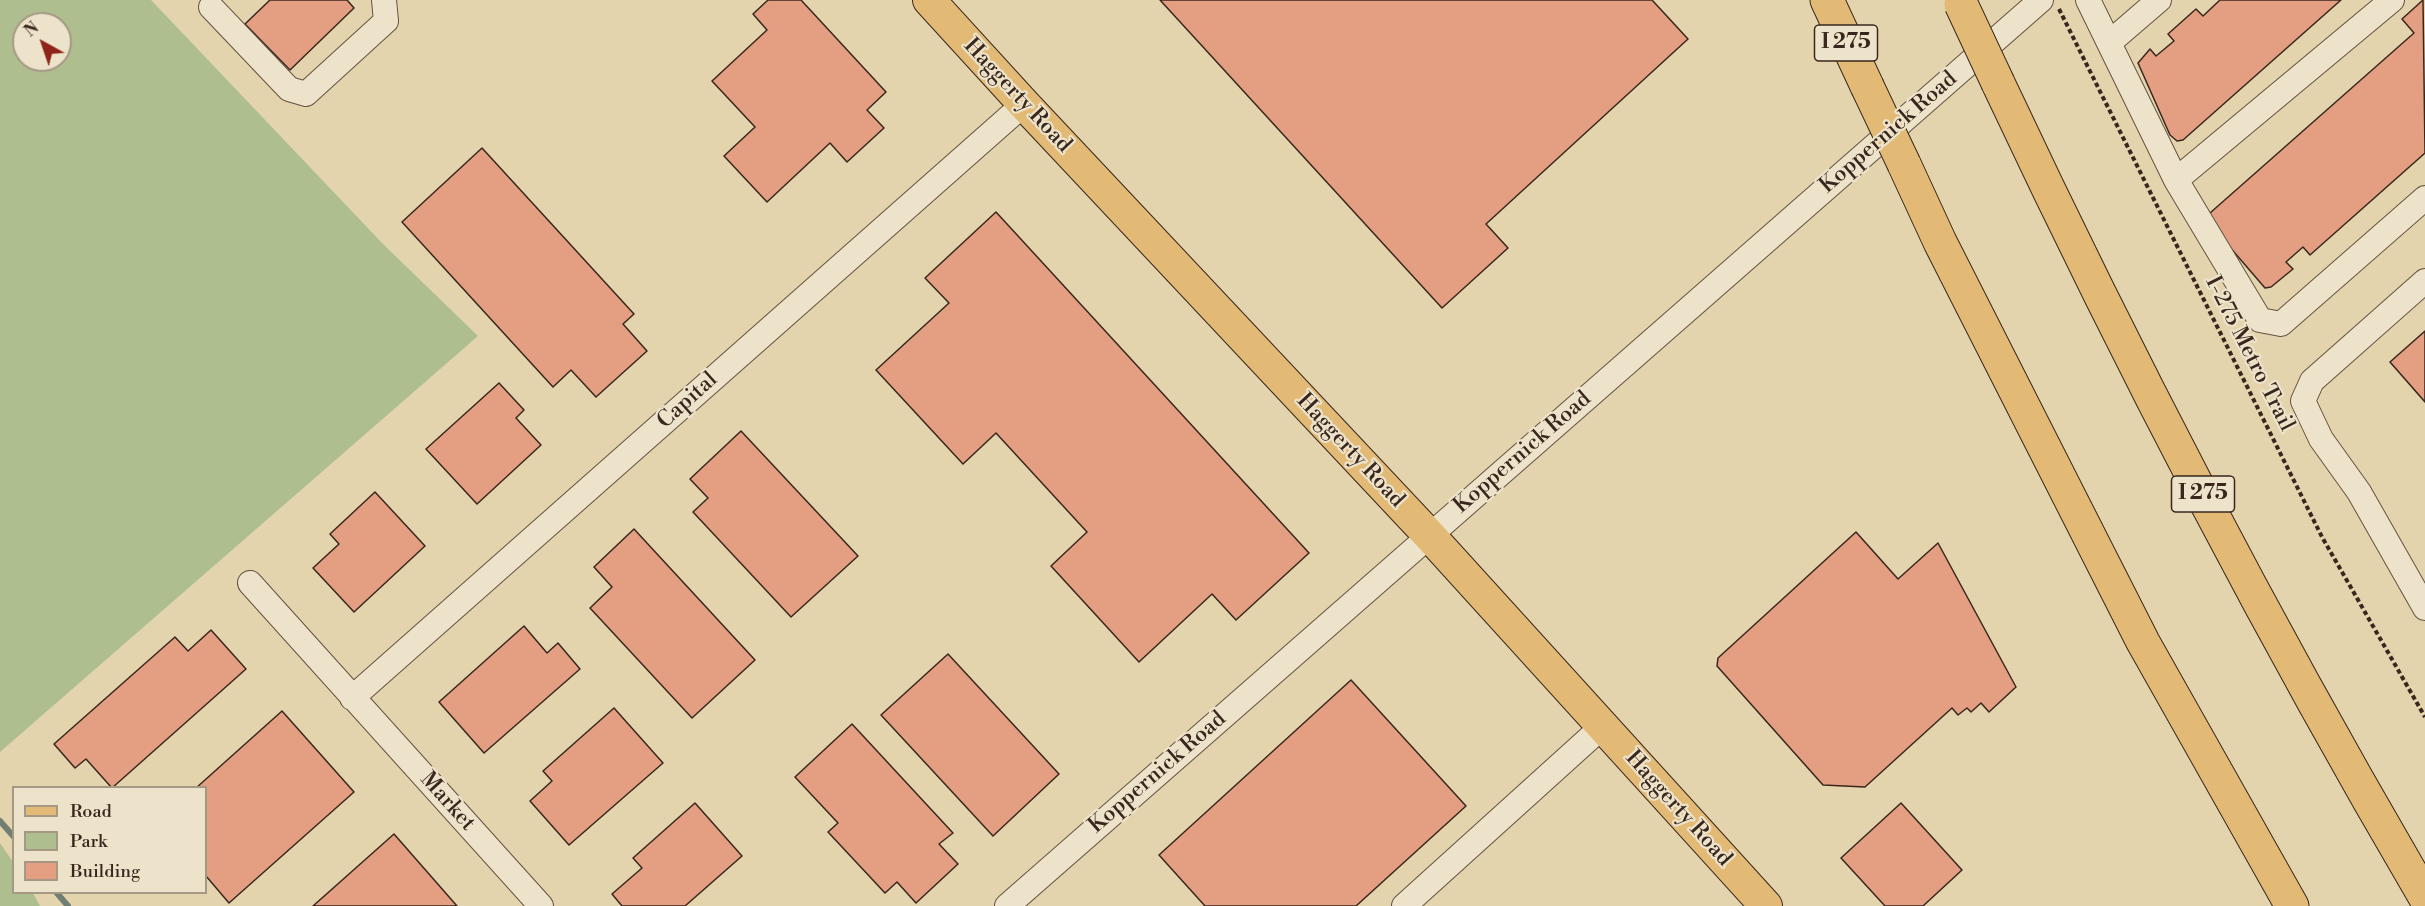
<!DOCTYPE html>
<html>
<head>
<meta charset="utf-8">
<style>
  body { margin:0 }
  #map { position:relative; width:2425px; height:906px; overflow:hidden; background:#e4d4ad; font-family:"Libre Bodoni",serif }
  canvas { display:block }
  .legend { position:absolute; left:12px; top:786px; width:195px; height:108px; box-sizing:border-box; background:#ede3ca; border:2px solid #a59885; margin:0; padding:8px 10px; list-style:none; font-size:18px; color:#39271e }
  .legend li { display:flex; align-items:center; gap:12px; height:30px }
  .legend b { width:30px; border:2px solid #a59885 }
  .north { position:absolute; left:12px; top:12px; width:60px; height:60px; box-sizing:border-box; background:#ede3ca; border:2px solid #a59885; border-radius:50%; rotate:320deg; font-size:16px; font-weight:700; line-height:24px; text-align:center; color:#39271e }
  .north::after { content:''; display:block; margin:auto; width:21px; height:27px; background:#8f2418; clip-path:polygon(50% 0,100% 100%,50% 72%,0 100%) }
</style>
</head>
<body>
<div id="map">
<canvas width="2425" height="906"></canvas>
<ul class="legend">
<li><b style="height:8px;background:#e2ba76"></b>Road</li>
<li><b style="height:16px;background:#afbe8e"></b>Park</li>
<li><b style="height:16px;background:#e49f83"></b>Building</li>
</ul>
<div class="north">N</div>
</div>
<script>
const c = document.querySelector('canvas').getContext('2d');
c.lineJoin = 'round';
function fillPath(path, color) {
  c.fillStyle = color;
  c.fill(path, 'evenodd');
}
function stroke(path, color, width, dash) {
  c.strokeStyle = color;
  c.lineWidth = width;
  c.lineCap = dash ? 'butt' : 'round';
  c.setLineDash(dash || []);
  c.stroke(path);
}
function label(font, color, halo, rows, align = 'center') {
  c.font = font + ' "Libre Bodoni",serif';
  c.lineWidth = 4.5;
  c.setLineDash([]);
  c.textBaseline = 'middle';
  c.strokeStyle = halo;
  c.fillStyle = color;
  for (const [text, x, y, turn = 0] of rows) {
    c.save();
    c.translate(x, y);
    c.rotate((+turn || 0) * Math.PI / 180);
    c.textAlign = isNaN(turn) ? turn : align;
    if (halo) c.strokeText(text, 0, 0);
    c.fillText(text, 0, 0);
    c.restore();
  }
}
const green = new Path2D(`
  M0,0H151L383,244L478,336L0,752ZM24,24H60V60H24Z
  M0,843L13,862L14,892L33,893L40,906H0Z`);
const stream = new Path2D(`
  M0,821L14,837
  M56,892L68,906`);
const building = new Path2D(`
  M270,0H347L354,8L290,70L245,24Z
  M768,0H801L886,92L867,110L884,128L847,162L830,143L767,202L724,156L755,127L712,81L767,30L753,14Z
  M1160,0H1652L1688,39L1486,224L1508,248L1442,308Z
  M2220,0H2341L2183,140L2177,141L2170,135L2138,63L2150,49L2156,56L2174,41L2168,34L2196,9L2203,16Z
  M2423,0L2425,153L2310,255L2303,247L2286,262L2293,269L2271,287L2265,288L2209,223L2210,213L2414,33L2402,19Z
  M482,148L634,314L623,324L647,351L596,397L571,370L553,387L402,222Z
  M996,212L1309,553L1236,620L1212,594L1139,662L1051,566L1087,532L996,433L963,464L876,370L949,303L925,278Z
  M2425,331V402L2390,362Z
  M499,383L524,410L516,418L541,445L477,504L426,449Z
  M741,431L858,556L791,617L693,512L708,498L690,479Z
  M375,492L425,546L354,612L313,568L339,544L330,534Z
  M634,529L755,660L692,718L590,608L612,587L594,567Z
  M1856,532L1898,579L1938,543L2016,687L1989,712L1981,703L1971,712L1967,708L1958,715L1952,708L1865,787L1823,785L1717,666L1718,658Z
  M524,626L547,653L558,643L580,669L484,753L439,702Z
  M211,630L246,669L112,788L86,759L75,768L54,744L175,637L188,651Z
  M948,654L1059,774L993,836L881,715Z
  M1351,680L1466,806L1356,906H1205L1159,855Z
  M614,708L663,763L569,845L530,801L552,781L543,771Z
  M282,711L354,792L229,903L206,876V788H196Z
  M852,724L953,833L939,844L958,864L916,903L897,882L885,893L828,832L838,823L795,777Z
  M695,803L742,856L685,906H622L612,894L642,868L633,858Z
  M1901,803L1962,870L1923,906H1885L1841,858Z
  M394,834L457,906H313Z`);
const path = new Path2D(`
  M2059,9L2322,537L2425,717`);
const minor = new Path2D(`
  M2088,0L2109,43
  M2159,0L2109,43L2176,180L2260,320L2281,324L2425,198
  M211,7L289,89L306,94L386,21L384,0
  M2176,180L2392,0
  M2425,281L2312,381L2303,401L2321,439L2359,492L2425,608
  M250,583L541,906
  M352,698L1024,104
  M1007,906L2041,0
  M1404,906L1603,726`);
const major = new Path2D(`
  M929,0L1024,104L1429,535L1766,906`);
const highway = new Path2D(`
  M1827,0L1867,86
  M1998,83C2128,360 2270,633 2425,897
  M1904,164L1940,242L2143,642L2292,906`);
const highwayBridge = new Path2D(`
  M1961,4L1998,83
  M1867,86L1904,164`);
const shields = [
  [1846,43,63],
  [2203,494,63]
];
const shieldNames = [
  ["I 275",1846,43],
  ["I 275",2203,494]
];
const streetNames = [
  ["Haggerty Road",1017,96,47],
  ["Koppernick Road",1889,133,-41],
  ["I-275 Metro Trail",2249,354,63],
  ["Capital",688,401,-42],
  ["Haggerty Road",1350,451,47],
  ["Koppernick Road",1523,453,-41],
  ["Koppernick Road",1158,773,-41],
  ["Market",447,802,48],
  ["Haggerty Road",1678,809,48]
];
fillPath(green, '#afbe8e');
stroke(stream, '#707e73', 6);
fillPath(building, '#e49f83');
stroke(building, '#39271e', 1.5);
stroke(minor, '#645242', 26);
stroke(major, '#39271e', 34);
stroke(highway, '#39271e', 35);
stroke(path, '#39271e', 4, [4.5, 3]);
stroke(minor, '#ede3ca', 24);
stroke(major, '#e2ba76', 32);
stroke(highway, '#e2ba76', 33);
stroke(highwayBridge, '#39271e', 35, []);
stroke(highwayBridge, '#e2ba76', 33);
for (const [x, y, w] of shields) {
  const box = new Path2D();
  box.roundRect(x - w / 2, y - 18, w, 36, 4.5);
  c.fillStyle = '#ede3ca';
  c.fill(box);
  stroke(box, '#39271e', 1.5);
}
label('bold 21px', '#39271e', null, shieldNames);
label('22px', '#39271e', '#ede3ca', streetNames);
</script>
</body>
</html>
